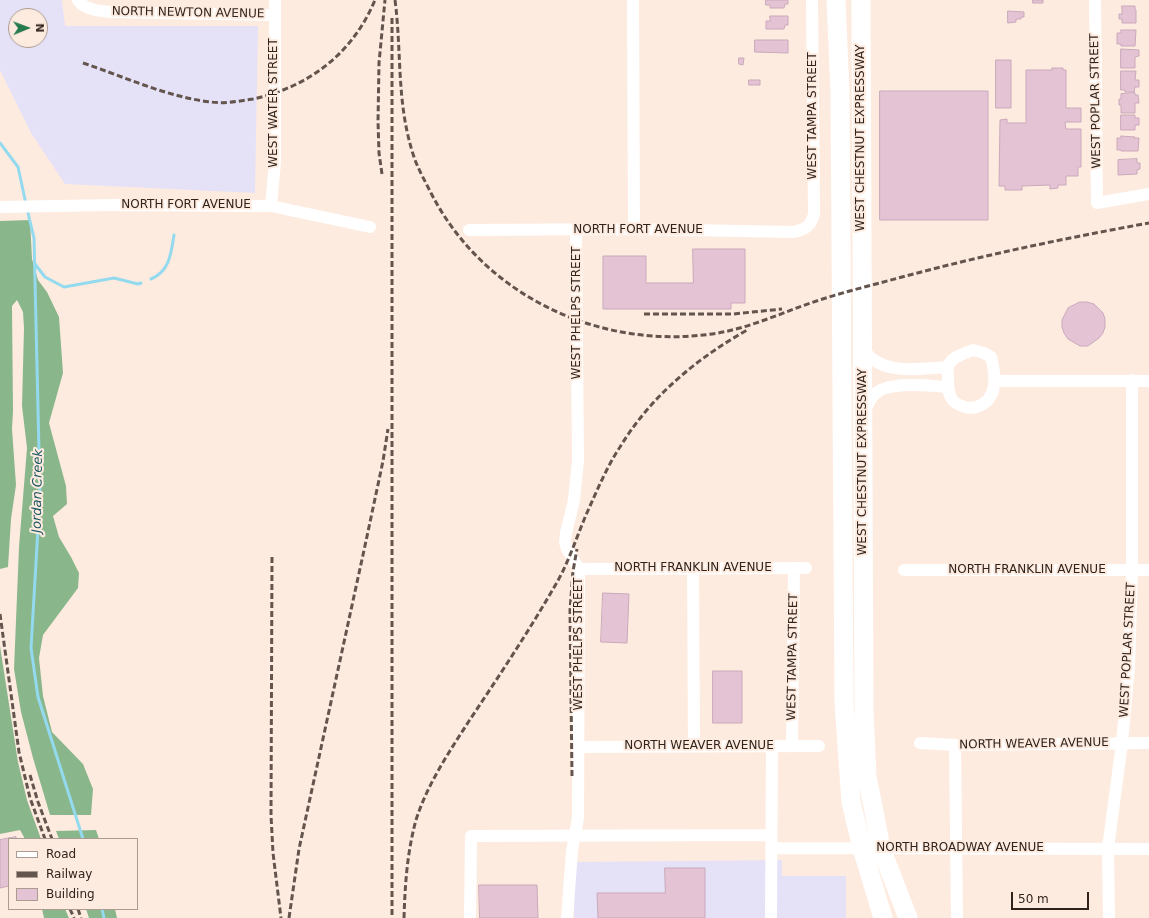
<!DOCTYPE html>
<html>
<head>
<meta charset="utf-8">
<style>
  body { margin:0 }
  #map { position:relative; width:1149px; height:918px; overflow:hidden; background:#feebdf; font-family:"DejaVu Sans",sans-serif }
  canvas { display:block }
  .legend { position:absolute; left:8px; top:838px; width:130px; height:72px; box-sizing:border-box; background:#feebdf; border:1px solid #ab9b91; margin:0; padding:5px 7px; list-style:none; font-size:12px; color:#2f231c }
  .legend li { display:flex; align-items:center; gap:8px; height:20px }
  .legend b { width:20px; border:1px solid #ab9b91 }
  .north { position:absolute; left:8px; top:8px; width:40px; height:40px; box-sizing:border-box; background:#feebdf; border:1px solid #ab9b91; border-radius:50%; rotate:89deg; font-size:11px; font-weight:700; line-height:16px; text-align:center; color:#2f231c }
  .north::after { content:''; display:block; margin:auto; width:14px; height:18px; background:#257b4e; clip-path:polygon(50% 0,100% 100%,50% 72%,0 100%) }
  .scale { position:absolute; left:1011px; top:892px; width:78px; height:18px; box-sizing:border-box; border:2px solid #2f231c; border-top:0; padding-left:5px; font-size:12px; line-height:14px; white-space:nowrap; color:#2f231c; -webkit-text-stroke:3px #feebdf; paint-order:stroke }
</style>
</head>
<body>
<div id="map">
<canvas width="1149" height="918"></canvas>
<ul class="legend">
<li><b style="height:5px;background:#fff"></b>Road</li>
<li><b style="height:5px;background:#63554d"></b>Railway</li>
<li><b style="height:11px;background:#e4c3d5"></b>Building</li>
</ul>
<div class="north">N</div>
<div class="scale">50 m</div>
</div>
<script>
const c = document.querySelector('canvas').getContext('2d');
c.lineJoin = 'round';
function fillPath(path, color) {
  c.fillStyle = color;
  c.fill(path, 'evenodd');
}
function stroke(path, color, width, dash) {
  c.strokeStyle = color;
  c.lineWidth = width;
  c.lineCap = dash ? 'butt' : 'round';
  c.setLineDash(dash || []);
  c.stroke(path);
}
function label(font, color, halo, rows, align = 'center') {
  c.font = font + ' "DejaVu Sans",sans-serif';
  c.lineWidth = 4;
  c.setLineDash([]);
  c.textBaseline = 'middle';
  c.strokeStyle = halo;
  c.fillStyle = color;
  for (const [text, x, y, turn = 0] of rows) {
    c.save();
    c.translate(x, y);
    c.rotate((+turn || 0) * Math.PI / 180);
    c.textAlign = isNaN(turn) ? turn : align;
    if (halo) c.strokeText(text, 0, 0);
    c.fillText(text, 0, 0);
    c.restore();
  }
}
const industrial = new Path2D(`
  M0,0H62L65,26H258L255,193L65,184L31,133L0,70ZM16,16H40V40H16Z
  M782,860V876H846V918H574L575,862Z`);
const forest = new Path2D(`
  M30,220L32,259L38,280L47,292L59,317L63,373L49,423L66,486L67,504L53,516L59,537L71,557L79,573L78,588L43,635L39,658L43,696L52,732L83,764L93,789L91,815H50L33,758L21,712L14,669L19,547L27,448L22,406L24,328L23,312L17,300L12,306L13,411L12,429L16,485L11,519L8,567L0,569V221Z
  M0,646L18,762L27,800L41,839H25L20,830L0,834Z
  M96,830L99,839H59L56,831Z
  M42,909H65L69,918H44Z
  M86,909H115L117,918H89Z`);
const stream = new Path2D(`
  M0,143L18,167L26,204
  M27,209L34,238L40,494L31,648L38,697L83,839
  M35,264L45,277L64,287L114,278L138,284L141,283
  M151,279C170,271 171,253 174,235
  M102,909L104,918`);
const building = new Path2D(`
  M766,0H788V4H785L784,8H770V5H766Z
  M1033,0H1043V3H1033Z
  M1122,6H1135V10H1136V23H1122V19H1119V14H1122Z
  M1008,11L1024,12V17H1021V19H1016V22L1008,23Z
  M770,16H788V25H785L784,29H766V21H770Z
  M1121,30H1136L1135,46H1121V44H1117V33H1121Z
  M755,40H788V53L755,52Z
  M1121,49L1139,50V56L1135,57V68H1121Z
  M739,58H744L743,65L739,64Z
  M996,60H1011V108H996Z
  M1052,68H1063V70H1066V108H1081V122H1065L1066,129H1081V167H1078V176H1066V185H1058V188L1050,189V185L1022,186V190H1005V186H999L1000,120L1007,119V123H1026V70H1052Z
  M1121,71H1136L1135,80H1139V87H1135L1134,92H1125V90H1121Z
  M749,80H760V85H749Z
  M880,91H988V220H880Z
  M1135,93V95H1138L1139,103H1135V113H1121V105H1119V99H1121V94Z
  M1121,115H1135V118H1139V125H1135V130H1121Z
  M1121,136L1135,137L1134,138H1139L1138,151H1121V150H1117V138H1121Z
  M1137,159V163H1140V169L1137,170V174L1118,175V160Z
  M693,249H745V303H731V309H603V256H646V283H693Z
  M1080,302H1087L1094,304L1103,313L1105,319V327L1103,333L1099,338L1088,346H1080L1068,339L1064,333L1062,327V320L1068,308Z
  M603,593L629,594L627,643L601,642Z
  M713,671H742V723H713Z
  M16,837V839H9V886L0,888V840Z
  M665,868H705V918H598L597,893H665Z
  M479,885H537L538,918H480Z`);
const street = new Path2D(`
  M78,0C84,10 100,11 110,12L275,15
  M633,0L634,229
  M1095,0L1097,203L1149,194
  M271,206L275,162V0
  M0,207L113,205L271,206L370,227
  M469,230L634,229L794,232C806,229 811,226 814,214L812,0
  M862,345C865,349 867,355 871,358C892,375 923,368 948,367
  M973,350L984,353L991,357C995,372 999,394 983,404C977,408 972,409 965,407C960,405 955,404 952,399C948,394 948,385 948,378C948,375 947,370 948,366C951,357 965,353 973,350Z
  M995,381H1149
  M865,412C867,406 870,399 874,395C887,380 930,386 948,387
  M693,568L694,746
  M579,569L806,568
  M904,570H1149
  M920,743L955,745L1149,743
  M955,745L957,918
  M792,746L794,568
  M579,747L819,746
  M771,848L1149,849
  M470,918L471,836L771,835
  M567,918L572,851L578,818L579,569L567,549L565,542L566,533L574,500L578,460L576,230
  M771,918L772,746
  M1109,918L1108,848L1122,743L1129,666L1132,570V380`);
const primary = new Path2D(`
  M836,0L840,91L844,703L851,802L862,848L883,918
  M861,0L864,711L867,776L881,848L908,918`);
const rail = new Path2D(`
  M395,0C402,54 396,103 414,157C418,169 425,181 431,193C484,297 603,352 718,333C747,328 775,316 802,306C835,294 869,286 902,277C984,255 1066,238 1149,223
  M392,18V918
  M83,63C125,77 167,97 211,102C225,104 239,101 253,99C309,87 353,53 375,0
  M382,174L379,153L378,121L379,63L385,0
  M644,314H733L782,309
  M272,557L271,815L273,853L281,918
  M0,614L19,752L30,798L45,839
  M30,775L38,802L52,839
  M572,776L570,610L573,571L577,549
  M70,909L74,918
  M78,909L81,918
  M289,918L299,849L366,541L383,461L388,429
  M404,918C405,885 407,853 416,820C427,785 449,752 469,721C499,676 529,631 556,584C570,560 578,532 590,506C599,486 608,465 620,447C651,396 697,358 749,329`);
const streetNames = [
  ["NORTH NEWTON AVENUE",188,13,1],
  ["WEST POPLAR STREET",1096,101,-91],
  ["WEST WATER STREET",274,103,-90],
  ["WEST TAMPA STREET",813,116,-90],
  ["WEST CHESTNUT EXPRESSWAY",861,138,-90],
  ["NORTH FORT AVENUE",186,205],
  ["NORTH FORT AVENUE",638,230],
  ["WEST PHELPS STREET",577,313,-90],
  ["WEST CHESTNUT EXPRESSWAY",863,462,-90],
  ["NORTH FRANKLIN AVENUE",693,568],
  ["NORTH FRANKLIN AVENUE",1027,570],
  ["WEST PHELPS STREET",579,644,-90],
  ["WEST POPLAR STREET",1128,650,-87],
  ["WEST TAMPA STREET",793,657,-89],
  ["NORTH WEAVER AVENUE",1034,744,-1],
  ["NORTH WEAVER AVENUE",699,746],
  ["NORTH BROADWAY AVENUE",960,848]
];
const waterNames = [
  ["Jordan Creek",38,491,-89]
];
fillPath(industrial, '#e5e2f8');
fillPath(forest, '#8ab68c');
stroke(stream, '#94daef', 3);
fillPath(building, '#e4c3d5');
stroke(building, '#c9a9ba', 1);
stroke(street, '#fff', 12);
stroke(primary, '#fff', 19);
stroke(rail, '#63554d', 3, [6, 3]);
label('12px', '#2f231c', '#feebdf', streetNames);
label('italic 13px', '#1d5766', '#feebdf', waterNames);
</script>
</body>
</html>
